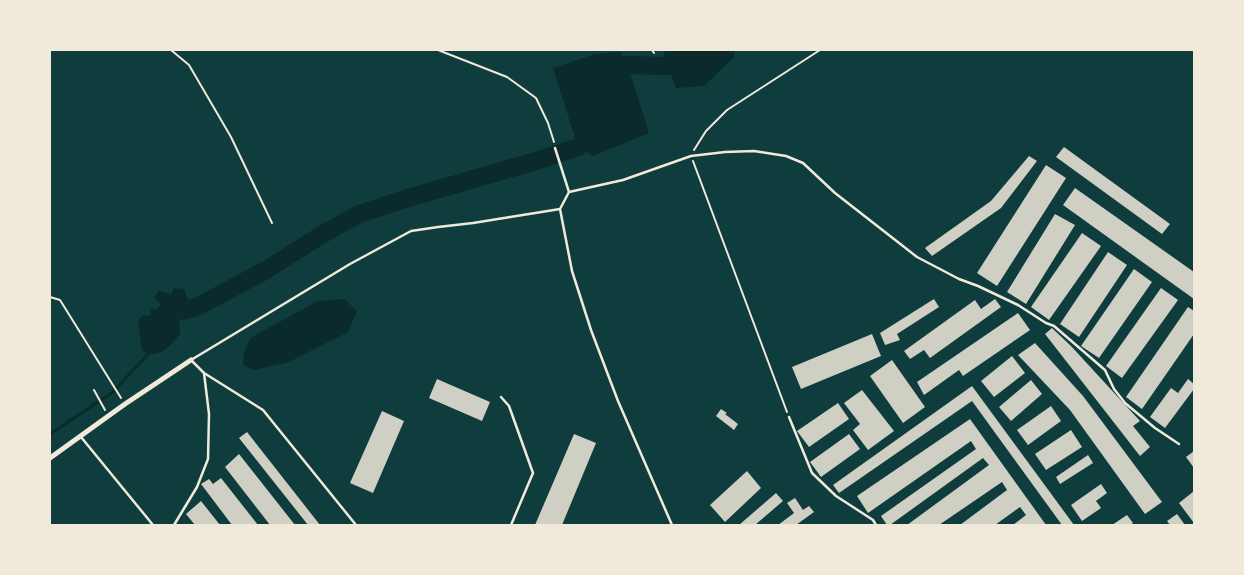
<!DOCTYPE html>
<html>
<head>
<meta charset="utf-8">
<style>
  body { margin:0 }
  #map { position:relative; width:1244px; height:575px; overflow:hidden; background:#0f3d3e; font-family:Inter,sans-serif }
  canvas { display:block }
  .frame { position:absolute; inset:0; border:51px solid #f1e9da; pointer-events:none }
</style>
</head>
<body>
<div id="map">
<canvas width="1244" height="575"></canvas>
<div class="frame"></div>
</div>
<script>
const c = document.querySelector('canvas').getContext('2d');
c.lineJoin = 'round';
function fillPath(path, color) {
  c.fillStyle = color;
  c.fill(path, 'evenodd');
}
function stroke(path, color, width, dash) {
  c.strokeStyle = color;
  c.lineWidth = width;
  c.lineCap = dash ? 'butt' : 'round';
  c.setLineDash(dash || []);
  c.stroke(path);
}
const water = new Path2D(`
  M665,50H735L734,57L704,86L676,88L664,55Z
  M621,52L632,79L649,133L593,156L578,147L553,68L595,54Z
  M174,288L184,289L188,300L195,308L185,319H179L180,334C169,347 160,360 142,351L138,320L143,315L150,316L151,308L156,310L161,304L154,298L159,290L171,295Z
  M344,299L357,311L348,332L289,362L254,370L243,365L244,353L250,338L318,301Z`);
const stream = new Path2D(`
  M50,434L113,392L148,354`);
const river = new Path2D(`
  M626,65L668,66
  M171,312L195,308L266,270L323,234L359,214L408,198L536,161L578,147`);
const building = new Path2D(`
  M1064,147L1170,224L1162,234L1056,157Z
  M1029,156L1037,161L1001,208L932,256L925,248L991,201Z
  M1046,165L1066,178L997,286L977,273Z
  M1075,188L1194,272V299L1063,205Z
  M1055,214L1075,225L1026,304L1007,292Z
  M1082,233L1101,246L1049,320L1031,307Z
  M1108,252L1127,265L1079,337L1060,324Z
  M1134,269L1152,282L1099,358L1081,346Z
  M1161,288L1178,300L1122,378L1106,366Z
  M934,299L939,307L897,334L900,340L885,345L880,333Z
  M995,299L1001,307L930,358L924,350L910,359L904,351L975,300L981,309Z
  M1188,307L1194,311V334L1142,409L1126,397Z
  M1018,313L1030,330L963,376L959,370L924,395L917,382Z
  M1052,328L1071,346L1140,421L1133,426L1150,447L1140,456L1045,334Z
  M872,334L881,356L801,389L792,367Z
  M1035,343L1083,396L1162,502L1145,514L1070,410L1018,355Z
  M1012,356L1025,373L994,397L981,381Z
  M892,360L925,407L903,423L870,376Z
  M437,379L490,402L482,421L429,398Z
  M1188,379L1194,384V389L1165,428L1150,417L1171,388L1178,393Z
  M1031,380L1042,394L1011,421L999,407Z
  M972,386L1074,525H1062L972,401L839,493L833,485Z
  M862,390L894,431L868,450L853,430L860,424L844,403Z
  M838,403L849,419L809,447L797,431Z
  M1051,406L1061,421L1028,445L1017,430Z
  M721,409L727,413L725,414L738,424L734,430L716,416Z
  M382,411L404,421L373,493L350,483Z
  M970,419L1046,525H1013L1026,515L1020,507L995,525H960L1007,490L1002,482L939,525H907L989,465L983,458L890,525H887L881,516L976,449L971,441L868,513L857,496Z
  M1071,430L1082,447L1046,470L1035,454Z
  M247,432L320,525H308L239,438Z
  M574,434L596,443L562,525H535Z
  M849,434L860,449L821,477L810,462Z
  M1194,451V468L1186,457Z
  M239,454L295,525H270L225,467Z
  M1088,455L1093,463L1060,484L1056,477Z
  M747,471L761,488L725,522L710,505Z
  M221,478L258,525H232L201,484L209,479L213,484Z
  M1101,484L1107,493L1096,501L1101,508L1082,521L1071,505Z
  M1194,491V523L1179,503Z
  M776,493L783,501L755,525H739Z
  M795,498L803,510L809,506L814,512L796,525H778L794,513L787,503Z
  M201,501L220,525H195L186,514Z
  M1177,514L1185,525H1170L1167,521Z
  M1127,515L1133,523L1130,525H1112Z`);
const path = new Path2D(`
  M171,50L189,65L231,137L272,223
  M438,50L507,77L536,98L548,123L554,142
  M652,50L654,53
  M694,150L706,131L727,110L820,50
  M693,161L787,412
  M50,297L60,300L121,398
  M94,390L105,410`);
const service = new Path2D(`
  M555,148L569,192
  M501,397L509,406L533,473L511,525
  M789,417L812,473L836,496L873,520L876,525
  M81,437L153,525
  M174,525L197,487L208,459L209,414L204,373
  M356,525L263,410L204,373L191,360L350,264L411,231L438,227L473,223L560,209
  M672,525L618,401L591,330L572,271L560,209L569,192L623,180L691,156L725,152L754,151L786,156L803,163L835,193L917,257L959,279L978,286L1018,305L1046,323L1054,326L1105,370L1114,389L1125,403L1155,428L1179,444`);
const minor = new Path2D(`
  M50,458L125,404L191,360`);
fillPath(water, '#0a2a2b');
stroke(stream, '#0a2a2b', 3);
stroke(river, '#0a2a2b', 18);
fillPath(building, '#cfcfc3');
stroke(path, '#f1e9da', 2);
stroke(service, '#f1e9da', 2.5);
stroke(minor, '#f1e9da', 5);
</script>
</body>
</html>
